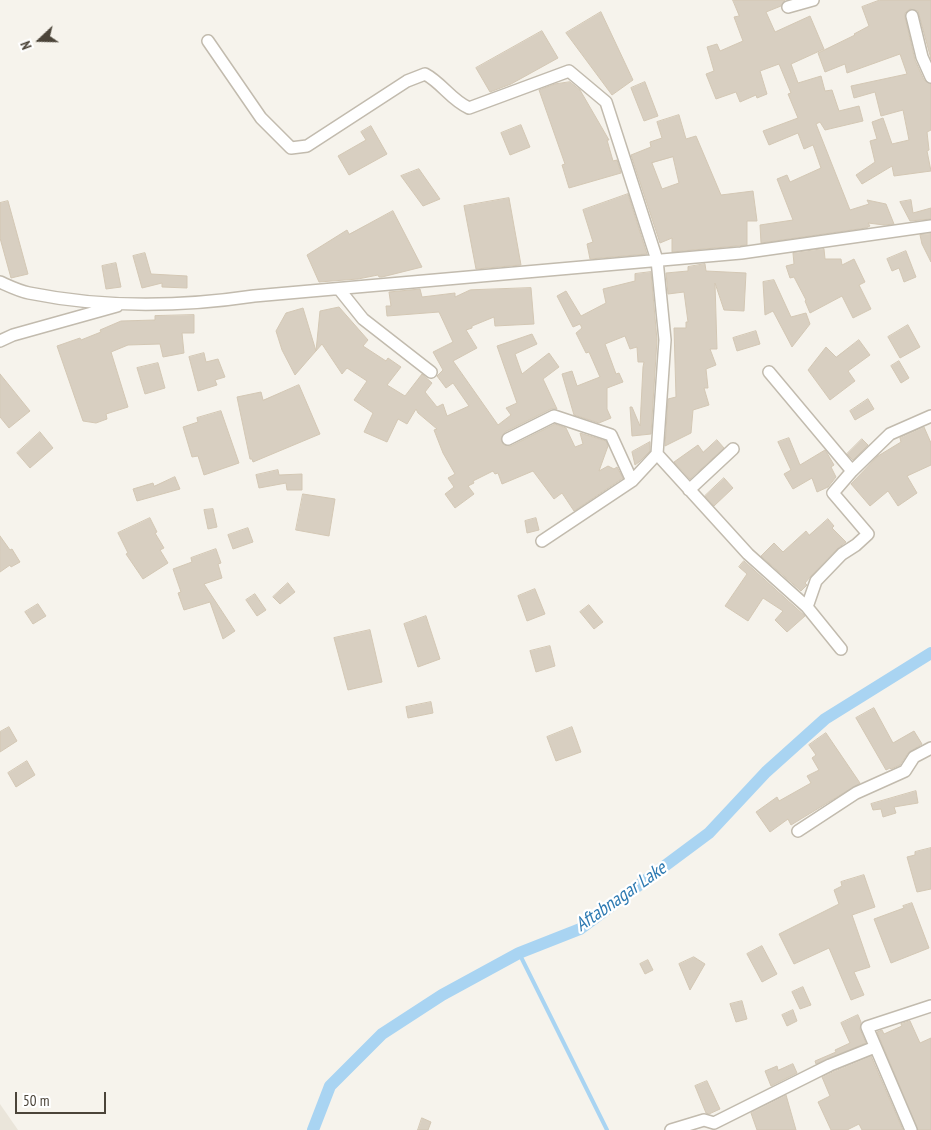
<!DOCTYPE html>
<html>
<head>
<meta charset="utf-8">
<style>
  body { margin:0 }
  #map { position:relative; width:931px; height:1130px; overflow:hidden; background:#f6f3ec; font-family:"PT Sans Narrow",sans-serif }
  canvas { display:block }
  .north { position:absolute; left:15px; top:15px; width:50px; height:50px; -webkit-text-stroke:4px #fff; paint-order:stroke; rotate:249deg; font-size:14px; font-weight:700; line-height:20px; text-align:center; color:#4b4439 }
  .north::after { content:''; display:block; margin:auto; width:18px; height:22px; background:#4b4439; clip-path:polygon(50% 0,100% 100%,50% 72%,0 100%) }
  .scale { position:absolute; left:15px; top:1092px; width:91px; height:22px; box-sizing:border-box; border:2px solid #4b4439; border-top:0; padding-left:6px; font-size:15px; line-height:18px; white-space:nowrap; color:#4b4439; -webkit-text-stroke:4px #fff; paint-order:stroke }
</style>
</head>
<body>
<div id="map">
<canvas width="931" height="1130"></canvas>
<div class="north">N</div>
<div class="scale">50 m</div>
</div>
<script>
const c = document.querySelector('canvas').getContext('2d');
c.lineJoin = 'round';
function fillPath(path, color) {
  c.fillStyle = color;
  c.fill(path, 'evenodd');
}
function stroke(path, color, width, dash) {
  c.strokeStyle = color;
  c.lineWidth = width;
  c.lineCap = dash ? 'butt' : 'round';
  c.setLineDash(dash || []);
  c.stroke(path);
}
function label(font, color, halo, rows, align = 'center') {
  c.font = font + ' "PT Sans Narrow",sans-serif';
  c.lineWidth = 4.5;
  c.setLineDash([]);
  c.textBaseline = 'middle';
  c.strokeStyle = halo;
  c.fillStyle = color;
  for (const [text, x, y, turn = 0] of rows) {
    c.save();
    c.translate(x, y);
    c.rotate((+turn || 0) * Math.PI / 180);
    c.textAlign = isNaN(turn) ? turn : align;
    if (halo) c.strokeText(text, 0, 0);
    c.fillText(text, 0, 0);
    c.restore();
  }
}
const residential = new Path2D(`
  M0,1104L18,1130H0Z`);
const stream = new Path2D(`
  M519,953L607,1130`);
const canal = new Path2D(`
  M313,1130L330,1086L382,1034L442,995L519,953L580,929L709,833L766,772L825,719L931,653`);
const building = new Path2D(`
  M733,0H785L781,6L766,12L775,32L810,16L824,49L791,64L798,83L821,76L825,91L832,90L839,111L859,106L863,121L825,130L820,122L816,124L850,210L869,204L867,200L886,204L894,224L884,225L868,223L870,226L866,228L761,243L760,225L793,220L777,179L787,175L790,182L821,168L813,145L804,149L798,133L769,145L763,131L798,118L788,94L791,93L779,64L760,71L767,94L757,98L756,95L740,102L736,92L716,99L706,74L714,71L707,47L717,44L720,51L743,41L734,17L739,16Z
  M880,0H931V59L918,11L910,9L905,13V17L915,60L924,80L931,84V130L927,132L929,150L927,151L931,171L894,176L892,166L862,184L856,175L875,162L870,141L877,139L872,122L883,118L892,144L909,140L903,110L881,116L875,92L854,98L851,86L907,74L900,54L847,73L845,64L825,72L818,53L855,35L854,34L869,26L862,7Z
  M601,12L633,80L612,95L566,33Z
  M542,31L558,58L511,84L490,92L476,68Z
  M570,82L580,90L609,140H607L613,161L617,160L621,173L569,188L562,165L565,164L539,90L555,84Z
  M645,82L658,116L644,121L631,88Z
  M679,115L686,139L696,136L721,195L753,191L757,221H747V245L672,252V238L660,243L631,155L651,147L650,142L662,138L657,122ZM673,157L679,183L662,189L652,163Z
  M521,125L530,147L510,155L501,133Z
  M371,126L387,154L349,175L338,156L366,140L361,132Z
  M419,169L440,199L423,206L401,176Z
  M628,194L647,254L590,259L587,244L593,242L583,210Z
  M509,198L521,265L476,269L464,206Z
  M911,200L913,213L931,208V219L910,221L900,202Z
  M8,201L28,274L11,278L0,238V203Z
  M393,211L422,267L382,277H379L378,275L358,279L319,282L307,255L347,230L349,234Z
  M931,234V262L922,244L920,235Z
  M824,249L825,259H841L842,265L854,259L865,282L859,285L871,309L853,318L842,296L810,313L805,301L806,300L794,277L790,278L786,266L794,264L793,253Z
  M906,251L916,277L904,282L899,268L892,271L887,259Z
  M145,253L151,274L187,276V288L162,287V283L142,288L133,256Z
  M116,263L121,287L106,289L102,266Z
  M705,264L706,271L746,273L744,311L724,310L715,283L717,349H710L716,365L706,369L708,388H704L709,405L693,410L691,433L665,446L668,399L676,397L674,328H686V322H688L684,292L668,294L666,273L688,271V267Z
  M651,272L657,340L651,434L632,436L630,407H632L640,426L643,367L644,362H638L637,347L630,349L625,336L605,344L616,374L619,373L623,382L607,388V409L611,418L599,423L574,415L562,374L572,371L577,386L600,377L589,352L586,353L576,333L582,328L580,324L573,327L557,296L566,291L581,316L606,303L603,289L635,281V274Z
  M774,280L791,317L806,313L810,324L792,347L773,311L765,315L763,282Z
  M531,288L534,324L495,326L494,317L472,326V328L466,330L477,348L453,361L498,425L511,415L506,408L517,403L497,346L532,334L537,344L515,354L522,374L549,353L559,367L543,379L557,409H551L505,432L501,439L504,445L511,446L555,424L566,428L575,447L583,444L580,433L606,441L608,446L599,471L608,466L614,469L617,467L623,478L574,511L562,493L554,499L533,471L502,484L498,473L495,474L493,471L473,481L474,483L468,486L474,494L455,508L445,494L454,487L448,478L455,474L443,453L434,430L437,429L418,413L416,409L407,424L398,419L387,442L364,432L373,413L354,400L367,381L347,368L342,374L322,344L295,375L282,350L276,331L286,313L303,308L316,351L320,311L339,307L368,340L363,346L386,361L388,358L401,367L387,385L405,396L422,374L432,383L425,392L437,407L443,404L447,416L469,406L453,383L446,388L437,376L443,370L433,352L453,342L439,312L387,316L386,306H391L389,292L420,289L422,297L455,293V297L470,290Z
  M194,315V333H182L184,353L163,357L160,344L128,345L111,352L128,407L106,414L107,419L96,423L83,421L57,346L80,338L81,340L101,332L100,330L121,321L155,320V316Z
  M908,325L920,347L900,358L888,337Z
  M756,331L760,344L737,351L733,338Z
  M859,340L870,355L848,371L855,381L830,400L808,370L826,347L836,357Z
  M204,353L206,362L218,359L225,377L215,380L217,385L198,391L189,357Z
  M899,361L909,378L901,383L891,366Z
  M158,363L165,388L145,394L137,368Z
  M0,374L30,411L9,428L0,417Z
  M299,385L320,434L253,462L252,459H250L237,397L261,392L263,400Z
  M868,399L874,409L855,420L850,411Z
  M221,411L239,463L204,475L198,456L192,457L183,427L198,422L197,418Z
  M924,427L931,443V465L907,476L917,493L898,506L888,491L870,506L851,484L878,456L901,442L900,438Z
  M40,432L53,448L30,468L17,453Z
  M789,438L800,465L825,450L827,453L834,465L831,467L836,477L828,487L817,492L812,478L793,489L784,474L791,470L778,442Z
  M862,439L868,445L853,460L847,454Z
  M717,440L724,448L690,479L674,462L698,445L703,452Z
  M650,442V451L639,462L635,465L632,452Z
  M278,470L279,475L302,474V490H287L286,483L259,488L256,475Z
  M175,477L180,489L137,501L133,489L153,483L154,486Z
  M724,478L733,488L714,506L705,496Z
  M303,494L335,499L329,536L296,530Z
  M213,509L217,527L208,529L204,510Z
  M150,518L157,532L155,533L164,548L160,550L168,563L143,579L126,554L128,553L118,533Z
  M536,518L539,530L527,533L525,521Z
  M828,519L834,526L832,528L846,542L837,549L811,576L805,583L807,585L801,591L761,556L774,543L783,552L806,531L809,535Z
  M248,528L253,542L233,549L228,535Z
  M0,536L10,550L12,549L20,562L11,567L10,565L0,572Z
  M216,549L221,563L218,564L222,578L204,584L235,631L223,639L210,602L184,610L178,593L181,592L173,569L192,562L191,558Z
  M744,561L805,616L787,632L775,620L783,611L763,598L748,621L725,606L747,574L739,567Z
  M288,583L295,592L280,604L273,597Z
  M535,589L545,614L527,621L518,596Z
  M255,594L266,610L257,616L246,600Z
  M38,604L46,616L33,624L25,612Z
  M589,605L603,622L594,629L580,612Z
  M426,616L440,659L418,667L404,624Z
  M370,630L382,682L348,690L334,638Z
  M550,646L555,666L536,672L530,651Z
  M431,702L433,713L408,718L406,707Z
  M874,708L893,743L914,731L922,744L908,753L900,765L891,769L890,768L886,770L856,718Z
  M9,727L17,741L0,752V732Z
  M572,727L581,752L556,761L547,737Z
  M826,733L860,783L791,825L788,819L770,832L756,812L777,797L779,801L811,783L807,776L819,770L812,758L816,755L809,745Z
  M27,761L35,775L16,787L8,773Z
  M916,791L918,803L894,807L896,813L883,817L881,809L873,810L871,804Z
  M931,848V889L917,892L907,857L915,855V852Z
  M864,875L875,907L852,915L870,967L854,972L864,995L851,1000L829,948L794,964L779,934L839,904L834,890L842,886L841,882Z
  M912,903L929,948L891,963L874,919L904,908L903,906Z
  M762,946L777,974L762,982L747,954Z
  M694,957L705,964L690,990L679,964Z
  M648,960L653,970L645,974L640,964Z
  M803,987L811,1005L800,1009L792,992Z
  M742,1001L747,1019L736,1022L730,1004Z
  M793,1010L797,1021L787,1026L782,1015Z
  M858,1015L861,1022L860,1029L866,1043L816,1064L815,1061L836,1052L835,1050L850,1043L841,1023Z
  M910,1021L920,1043L931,1038V1130H918L877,1032L882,1030L884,1034L902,1026L901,1024Z
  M871,1056L903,1130H862L859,1124L847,1130H831L818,1102L830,1096L822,1077Z
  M793,1064L797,1073L771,1086L765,1071L777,1066L778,1070Z
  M707,1081L720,1109L709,1114L706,1113L695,1086Z
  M786,1095L796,1130H757L751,1113Z
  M422,1118L431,1122L428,1130H418Z`);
const minor = new Path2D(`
  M788,7L813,0
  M912,16L922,57L931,77
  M208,41L261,118L291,148L307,146L407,81L425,74C442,83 451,100 469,108L569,71L606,102L657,260L665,340L657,454L632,481L542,541
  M0,282C9,286 19,291 29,293C103,308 180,307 254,296L741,253L931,226
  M339,289L363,319L431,372
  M0,341L13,335L117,306
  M769,372L852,471
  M508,439L554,416L611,435L632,481
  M657,454L748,554L807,607L841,649
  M689,490L733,449
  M807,607L816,581L842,554L856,545L868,534L833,493L852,471L890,434L931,416
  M798,831L856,793L905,771L914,757L931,748
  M671,1130L704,1120L714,1123L830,1065L875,1047
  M911,1130L867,1027L931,1006`);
const waterNames = [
  ["Aftabnagar Lake",621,897,-35]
];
fillPath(residential, '#eae5da');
stroke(stream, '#a9d4f2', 4);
stroke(canal, '#a9d4f2', 12);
fillPath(building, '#d8cfc1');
stroke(building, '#d3c7b4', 1);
stroke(minor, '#c2bbae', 14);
stroke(minor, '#fff', 11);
label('italic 19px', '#2e7ab2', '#fff', waterNames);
</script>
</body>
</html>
